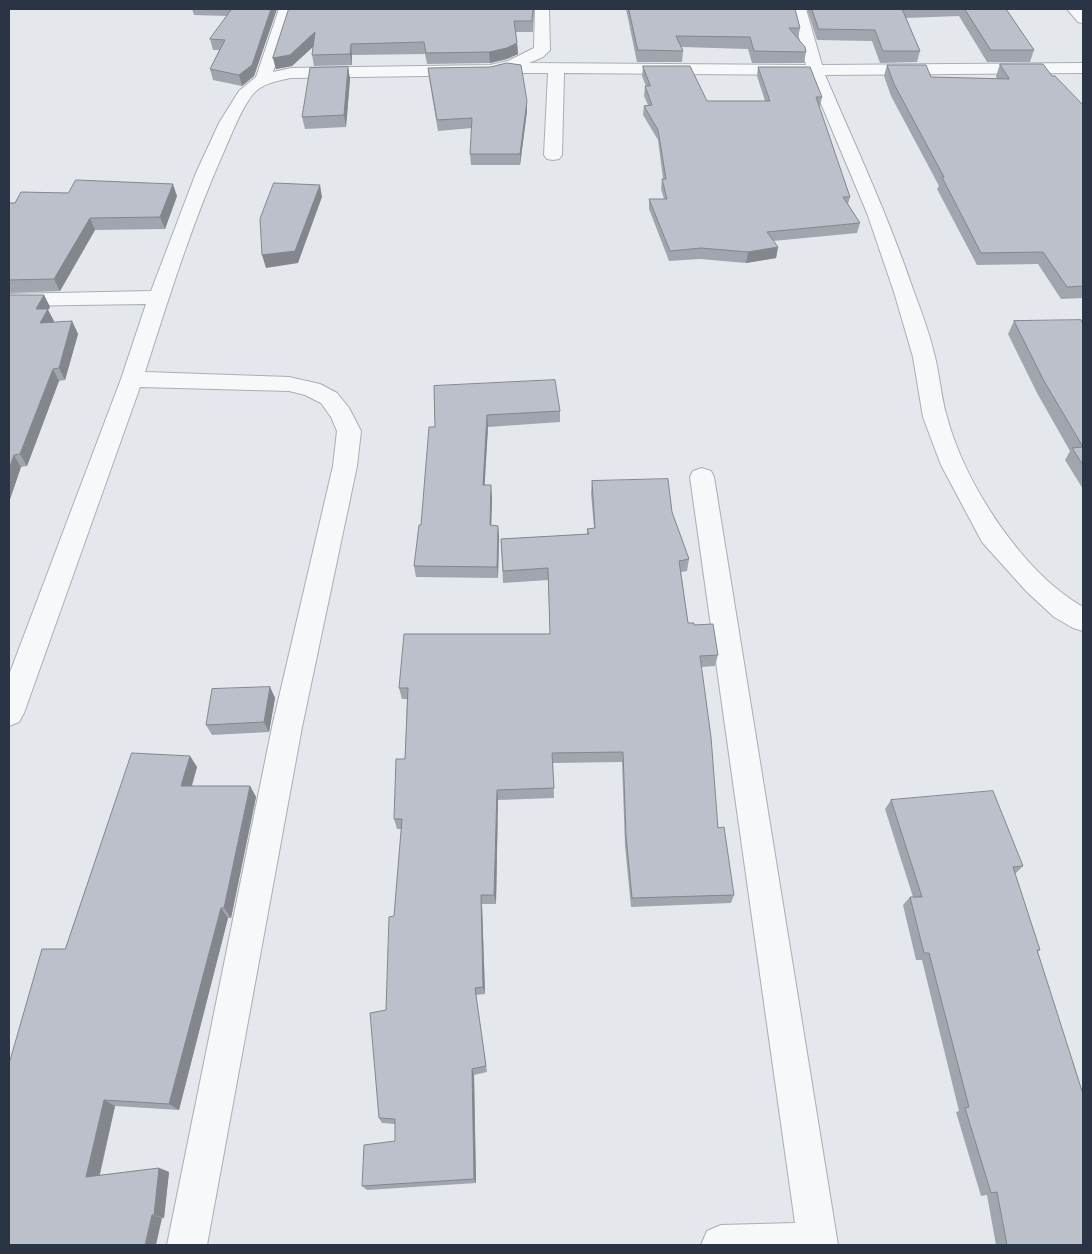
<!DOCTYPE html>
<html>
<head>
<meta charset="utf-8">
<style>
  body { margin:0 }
  #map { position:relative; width:1092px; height:1254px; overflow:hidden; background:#e4e7ec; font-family:"Exo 2",sans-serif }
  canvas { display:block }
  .frame { position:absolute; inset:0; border:10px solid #2b3445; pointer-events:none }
</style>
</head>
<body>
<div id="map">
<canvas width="1092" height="1254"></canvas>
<div class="frame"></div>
</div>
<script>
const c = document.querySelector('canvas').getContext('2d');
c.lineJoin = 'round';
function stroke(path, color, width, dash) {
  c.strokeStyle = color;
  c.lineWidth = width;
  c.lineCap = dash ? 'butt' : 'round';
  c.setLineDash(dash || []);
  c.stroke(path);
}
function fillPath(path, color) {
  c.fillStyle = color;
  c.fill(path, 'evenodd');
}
const street = new Path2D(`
  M279,9H293L273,72L291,68L490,65L508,61L534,48L535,9H549L550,50L543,57L529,63L806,65L792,9H806L822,65L1083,63V73L825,75C856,147 889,218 914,292C922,313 930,335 935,357C940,377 941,397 947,417C965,484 1022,572 1083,607V631L1073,628L1054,617L1026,591L982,542L941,465L923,417L913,357L894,292L867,213L809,75L564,73L562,155L559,159L553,160L547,159L544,155L548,73H513L507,71L490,75L291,78C277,81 263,83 253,94C241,109 233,131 225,149C193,220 169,297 145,372L289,377L320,384L337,393L349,408L361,431L357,466L302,727L207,1245H167L272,727L333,466L337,431L331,417L321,403L305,395L289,391L140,387L24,713L19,722L9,726V675L121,379L146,304L9,306V294L151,291L196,173L219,123L239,91L256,77Z
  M1067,9H1082L1083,23L1078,22Z
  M702,468L711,471L714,477L838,1245H701L707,1231L721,1225L795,1223L690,477L693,471Z`);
const wall = new Path2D(`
  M192,9H277L254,76L242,86L213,80L210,69L219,50H213L210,39L227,16L194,15Z
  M289,9H534L533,32H516L518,54L507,59L490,63L427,64L425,54L352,55V65L314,66L312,55L313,47L292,66L276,69L273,58Z
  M626,9H795L800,28L798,39L806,52L804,63H752L748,49L682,47L683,51L682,62H637Z
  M807,9H1006L1034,50L1030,62H987L959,16L906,18L920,51L917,62L880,63L872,41L817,40Z
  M1000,64L1052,76L1083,105V298L1061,299L1038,264L977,265L937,189L939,186L891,96L884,76L887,65L931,77L997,79L996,76Z
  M643,66L707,101H765L757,76L758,67L822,97L820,107H819L850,197L848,204L860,223L857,233L773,241L778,247L776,258L746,263L700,259L669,261L649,209V199H664L661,189L662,179H663L658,140L643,115L644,106L648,105L644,96L645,86H646L642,76Z
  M348,67L350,79L346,127L305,129L302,117Z
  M428,68L527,111L520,165H471L470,154L472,128L438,131L429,78Z
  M177,196L165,229L95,230L60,291L9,293V203Z
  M9,295H44L50,307L48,310L54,321L53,323L72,321L78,334L65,380L59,381L27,466L21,467L9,502Z
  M1014,321L1083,324V489L1065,460L1070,451L1037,393L1008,334Z
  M434,386L560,411V422L488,427L484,485L492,497L491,525L498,526L499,537L498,578L416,577L414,566L421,525L435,427Z
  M592,481L672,512L689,559L687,571L681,572L688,623L694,625L718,655L715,666L701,667L718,828L734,895L731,903L631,907L625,846L622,762L553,763L554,798L498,800L496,904H482L485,994L476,995L487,1072L474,1075L476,1183L367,1190L362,1186L395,1141V1124L382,1123L379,1118L386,1010L402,829H397L394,819L405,759L407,699H402L399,688L550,634L548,580L503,583L501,539L587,534V529L594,528L591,493Z
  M270,687L275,698L269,732L212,735L206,725Z
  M190,756L197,767L192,786H250L256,797L231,918H228L179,1110L115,1106L100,1175L159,1168L169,1172L164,1218L9,1245L65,949Z
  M891,800L1023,866L1015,874L1040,950L1037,952L1083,1245H996L987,1195L981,1196L956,1112L959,1111L922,960H916L903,905L910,897H913L885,809Z`);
const shadedWall = new Path2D(`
  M271,9H277L254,76L242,86L239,75Z
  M315,32L317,43L292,66L276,69L273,58Z
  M517,43L518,54L507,59L490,63L489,52Z
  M351,44L352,55V65L350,54Z
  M348,67L350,79L346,127L344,115Z
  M527,101V111L520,165V154Z
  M173,184L177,196L165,229L160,217Z
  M320,185L322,197L298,263L266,268L262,255Z
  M90,218L95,230L60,291L54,279Z
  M778,247L776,258L746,263L748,252Z
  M44,295L50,307L48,310L54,321L46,336L40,323L36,309Z
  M72,321L78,334L65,380L59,368Z
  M53,369L59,381L27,466L20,454Z
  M487,415L488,427L484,497L483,485Z
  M14,455L21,467L9,502V469Z
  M491,485L492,497L491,537L490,525Z
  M498,526L499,537L498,578L497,567Z
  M270,687L275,698L269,732L264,722Z
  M190,756L197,767L188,798L181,786Z
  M250,786L256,797L231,918L224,908Z
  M497,790L498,800L496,904L494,895Z
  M481,895L482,904L485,994L483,987Z
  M221,908L228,918L179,1110L169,1104Z
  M472,1069L474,1075L476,1183L474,1179Z
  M104,1100L115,1106L98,1181L86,1177Z
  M159,1168L169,1172L164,1218L154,1215Z
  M152,1215L162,1218L156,1245H145Z`);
const building = new Path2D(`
  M232,9H271L252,65L239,75L210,69L225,40L210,39Z
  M289,9H533L532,21H514L517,43L507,48L489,52L426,53L424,42L351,44L350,54L312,55L315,32L290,55L273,58Z
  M629,9H795L800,28H789L805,47L806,52L754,51L750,37L676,36L683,51L638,50Z
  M812,9H902L920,51H883L875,30L819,29Z
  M965,9H1006L1034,50H991Z
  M507,63L521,65L527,101L520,154H470L472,118L437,120L428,68L490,67Z
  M1000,64H1043L1052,76H1055L1083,105V286L1067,287L1043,252L981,253L942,177H944L894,84L887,65H926L931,77L1009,79Z
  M643,66H690L707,101H770L758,67H810L822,97H816L850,197H843L860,223L767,232L778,247L748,252L701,248L670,251L649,199H667L662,179H666L658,130L644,106L652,105L645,86H650Z
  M348,67L344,115L302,117L310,68Z
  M76,180L173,184L160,217L90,218L54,279L9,280V203H15L21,192L68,193Z
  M274,183L320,185L295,251L262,255L260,219Z
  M9,295H44L36,309H48L40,323L72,321L59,368L53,369L20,454L14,455L9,469Z
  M1081,320L1083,324V465L1072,448L1083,447L1044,381L1014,321Z
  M555,380L560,411L487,415L483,485H491L490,525L498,526L497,567L414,566L419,525H421L429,427H435L434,386Z
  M668,479L672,512L689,559L679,561L688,623H694V625L713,624L718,655L700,656L711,737L718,828L724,827L734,895L632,898L626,836L623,752L552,753L554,788L497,790L494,895H481L483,987L475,988L486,1066L472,1069L474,1179L362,1186L364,1145L395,1141V1119L379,1118L370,1013L386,1010L389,917L394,916L402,819H394L396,759H405L408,688H399L404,634H550L548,568L503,571L501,539L589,534L587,529L595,528L592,481Z
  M270,687L264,722L206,725L212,689Z
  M132,753L190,756L181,786H250L224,908H221L169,1104L104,1100L86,1177L159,1168L154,1215H152L145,1245H9V1064L42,949H65Z
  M993,791L1023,866L1013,867L1040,950H1037L1083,1094V1245H1007L997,1192L991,1193L965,1108L969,1107L929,953H924L910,897H922L891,800Z`);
stroke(street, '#a9aeb7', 2);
fillPath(street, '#f7f8fa');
fillPath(wall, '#a1a5ae');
fillPath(shadedWall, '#83868d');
fillPath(building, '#bbc0ca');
stroke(building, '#83868d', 1);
</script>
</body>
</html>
